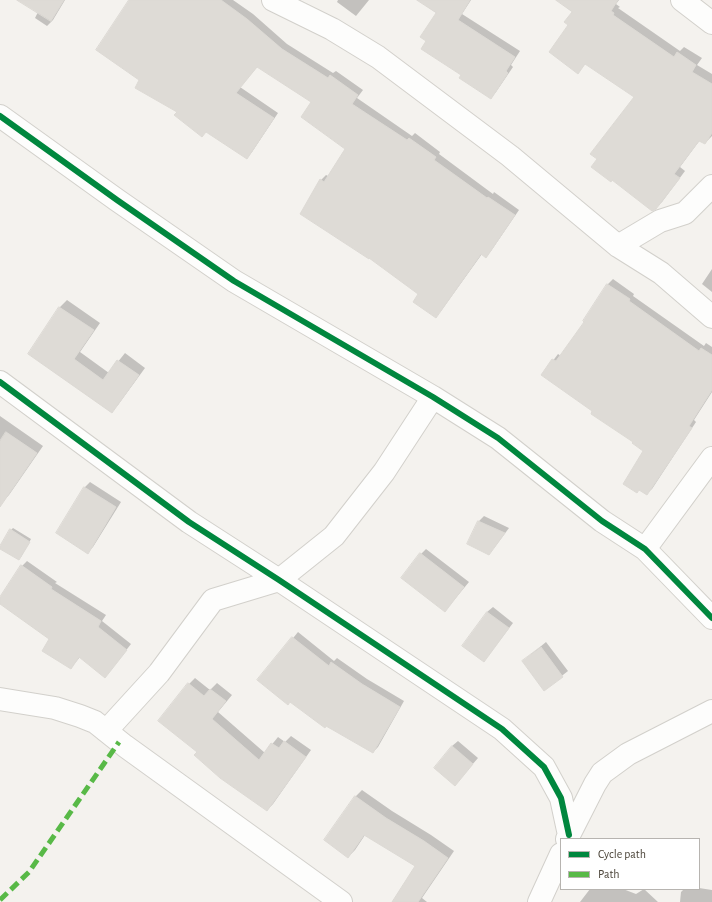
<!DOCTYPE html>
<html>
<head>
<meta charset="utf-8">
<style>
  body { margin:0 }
  #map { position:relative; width:712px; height:902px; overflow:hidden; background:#f4f2ee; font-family:"Alegreya Sans",sans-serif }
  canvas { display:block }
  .legend { position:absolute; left:560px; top:838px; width:140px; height:52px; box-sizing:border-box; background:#fff; border:1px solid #b7b4b0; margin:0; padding:5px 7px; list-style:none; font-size:12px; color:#4b4439 }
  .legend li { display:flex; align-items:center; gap:8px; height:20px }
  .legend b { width:20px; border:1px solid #b7b4b0 }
</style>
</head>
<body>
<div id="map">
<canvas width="712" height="902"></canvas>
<ul class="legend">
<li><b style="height:5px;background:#00873e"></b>Cycle path</li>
<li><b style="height:5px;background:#58b947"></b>Path</li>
</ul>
</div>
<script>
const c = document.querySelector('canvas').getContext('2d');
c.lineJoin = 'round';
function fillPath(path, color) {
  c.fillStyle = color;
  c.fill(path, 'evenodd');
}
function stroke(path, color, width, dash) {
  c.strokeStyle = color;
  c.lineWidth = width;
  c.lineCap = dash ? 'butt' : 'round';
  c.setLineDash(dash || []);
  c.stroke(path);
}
const shadow = new Path2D(`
  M36,0H65L53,20L47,26L35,18L38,12Z
  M130,0H233L253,14L287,44L333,73L336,71L363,90L357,98L412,136L415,133L440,152L439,154L493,194L494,192L519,210L491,251L486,257L482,254L441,311L420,294L321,180L326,175L328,176L346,149L312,102L258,66L240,87L278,113L252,152L247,158L178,111L140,80Z
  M338,0H369L356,16L337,2Z
  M438,0H471L462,14L520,51L511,65L513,67L496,92L491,98L462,75L427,41L438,13Z
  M575,0H619L616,4L620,7L618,8L680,51L684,47L702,58L697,65L712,74V136L705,143L700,140L680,167L685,171L662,202L655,208L612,179L635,97L586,63L578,72L569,25Z
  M712,269V292L702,284Z
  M613,279L634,294L633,296L704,346L706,343L712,347V392L694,420L696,422L652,489L646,494L645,451L594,411L543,374L558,354L561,356L586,322L584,321L608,284Z
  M67,300L100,323L80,352L109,373L125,353L145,368L118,405L111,412L29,354L60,307Z
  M0,416L43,446L9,495L2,502L0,500Z
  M90,482L121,502L93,547L88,552L57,533L85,487Z
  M484,516L509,528L494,548L468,543L479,521Z
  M13,528L31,539L21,557L11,530Z
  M426,549L469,582L445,611L421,554Z
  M27,561L57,582L55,583L106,615L102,621L131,644L110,671L80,657L71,668L51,638L0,603V599L22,566Z
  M493,607L513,623L484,661L487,612Z
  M298,632L334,661L337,658L367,679L404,701L378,747L373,752L259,680Z
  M546,642L568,671L544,690L523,661Z
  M195,678L210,690L217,683L232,695L218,712L265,753L278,737L285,742L291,736L311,750L273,804L267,810L198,752L189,684Z
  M458,741L478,758L460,779L452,746Z
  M362,790L392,811L431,835L454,851L422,898L427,902H393L417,866L365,835L355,850L348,857L325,840L356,796Z
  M699,888L712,890V902H680L681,892L684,889Z
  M590,889H623L636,894L644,889L658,902H580Z`);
const building = new Path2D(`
  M17,0H64L51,21Z
  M129,0H221L247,19L282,49L328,78L330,75L358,95L352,104L407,140L409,138L436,157L434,160L487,198L488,197L515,215L486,258L481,254L436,318L413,302L418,294L369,258V259L300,214L320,179L324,182L345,149L301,117L311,102L257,67L236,93L274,118L247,159L206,132L202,137L174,115L177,112L135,88L139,80L96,50Z
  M417,0H470L458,20L515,57L506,71L508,73L491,99L459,78L461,75L421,49L426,41L420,37L436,13Z
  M556,0H618L611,11L614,13L613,15L674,57L677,52L696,65L692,72L712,84V133L705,144L699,141L674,174L680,178L656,209L652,211L612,180L611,182L591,167L597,159L590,154L634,97L585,64L578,74L549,52L568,25L564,22L572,12Z
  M607,284L630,299L629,301L699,351L701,348L712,355V390L689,426L692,428L647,495L639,490L637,493L623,484L643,451L632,443L633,442L591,414L592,411L541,375L552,359L556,361L584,322L583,321Z
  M59,307L94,330L74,359L103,380L117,360L139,375L112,413L28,354Z
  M6,432L37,453L0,507V441Z
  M84,487L116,507L88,554L56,533Z
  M478,521L505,533L489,555L467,544Z
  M10,529L30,542L19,560L0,549V546Z
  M420,553L464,587L445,612L401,578Z
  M21,565L52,587L51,589L101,621L98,627L127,650L105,678L79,657L71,669L42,651L49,639L0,604V597Z
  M487,612L509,628L484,662L462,646Z
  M292,637L329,666L331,662L362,684L400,707L373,753L326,726L325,728L290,702L288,705L257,680Z
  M541,647L563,677L544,691L522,661Z
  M188,683L204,696L210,689L226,701L212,719L259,760L271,743L279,748L284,741L306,757L267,811L220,778L194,755L197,752L158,721Z
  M452,746L473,764L455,786L434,768Z
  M355,796L386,818L424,841L448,858L418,902H392L415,866L364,835L348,858L324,840Z`);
const minor = new Path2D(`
  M273,0L332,29L378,57L510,156L618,246L661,273L712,317
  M682,0L712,23
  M0,116L117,200L234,281L433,397L498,438L602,521L645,549L712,618
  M618,246L660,221L685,213L712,186
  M0,382L189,522L279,580L502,729L544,767L561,798L569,835
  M645,549L712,458
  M0,699L55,708L80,716L95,722L125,746L341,902
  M106,731L159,673L213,600L279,580L334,536L384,472L433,397
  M567,839L595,784L602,773L628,754L712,711
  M539,902L561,854`);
const quiet = new Path2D(`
  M0,900L29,872L119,742`);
const cycleway = new Path2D(`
  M0,116L117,200L234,281L433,397L498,438L602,521L645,549L712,618
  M0,382L189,522L279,580L502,729L544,767L561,798L569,835`);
fillPath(shadow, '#0003');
fillPath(building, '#dedbd6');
stroke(building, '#dcd9d4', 1);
stroke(minor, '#d2d0cb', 24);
stroke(minor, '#fdfdfc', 22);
stroke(quiet, '#58b947', 5, [10, 5]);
stroke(cycleway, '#00873e', 6);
</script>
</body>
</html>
